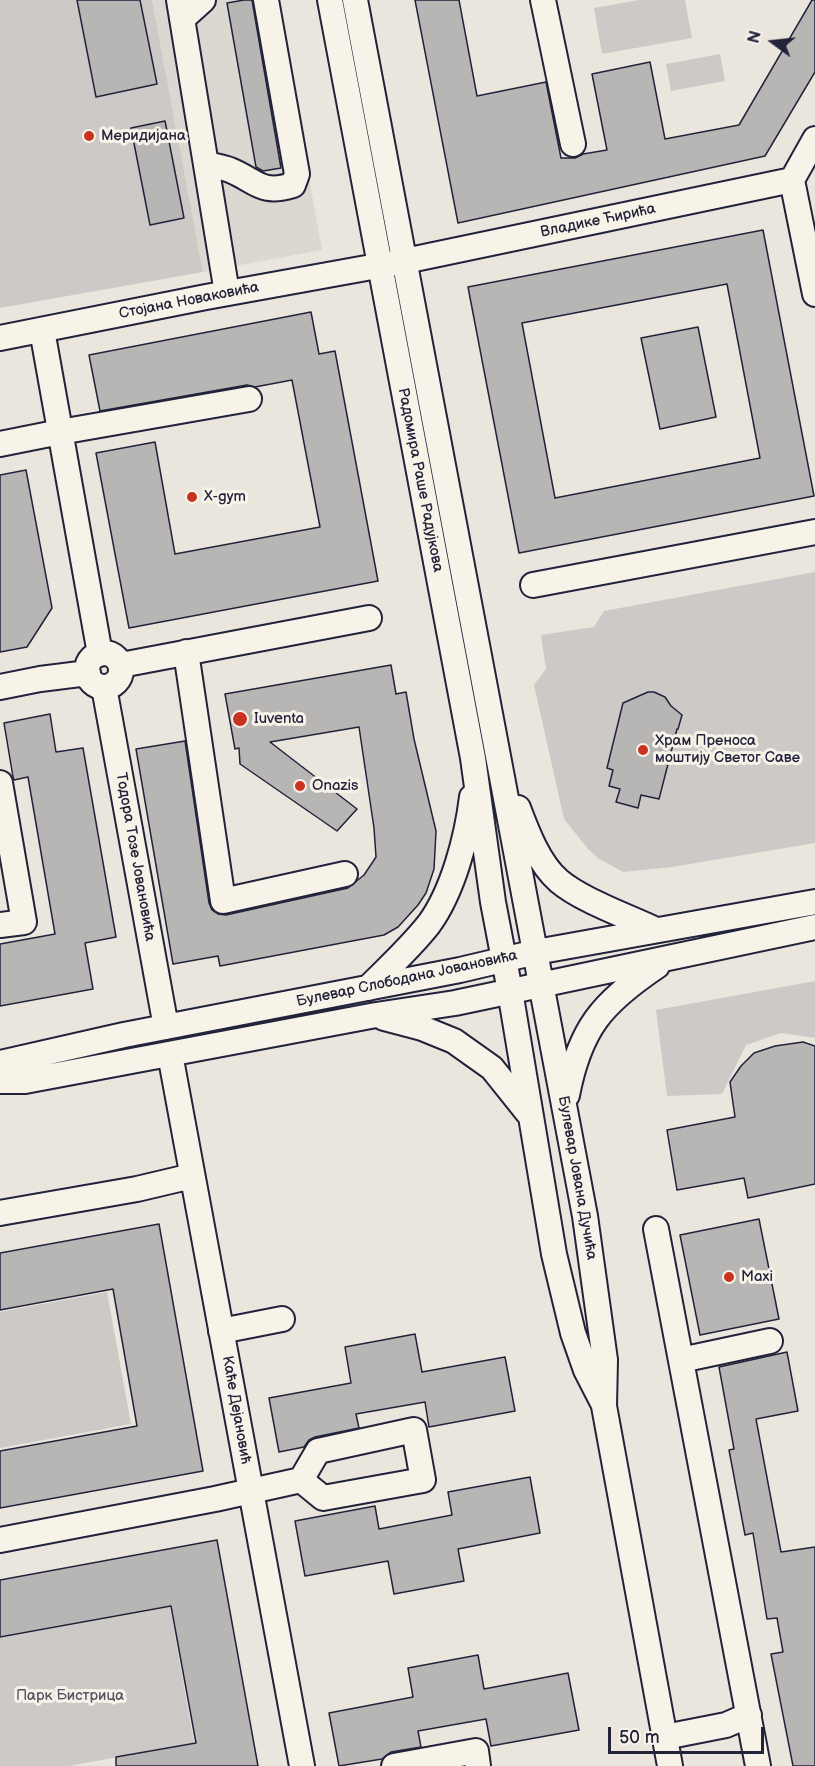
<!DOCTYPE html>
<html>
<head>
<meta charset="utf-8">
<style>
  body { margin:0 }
  #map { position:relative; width:815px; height:1766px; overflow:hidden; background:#eae6de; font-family:"Balsamiq Sans",sans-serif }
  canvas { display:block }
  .north { position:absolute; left:743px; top:12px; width:60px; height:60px; -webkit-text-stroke:4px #f7f3e8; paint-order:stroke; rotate:285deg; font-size:16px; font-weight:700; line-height:24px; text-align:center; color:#22223b }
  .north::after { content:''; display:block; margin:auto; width:21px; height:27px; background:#22223b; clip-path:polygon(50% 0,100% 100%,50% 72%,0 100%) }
  .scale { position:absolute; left:608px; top:1727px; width:156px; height:27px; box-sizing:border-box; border:3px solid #22223b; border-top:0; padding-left:8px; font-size:18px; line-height:21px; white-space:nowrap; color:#22223b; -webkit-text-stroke:4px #f7f3e8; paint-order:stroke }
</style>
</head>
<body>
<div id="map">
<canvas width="815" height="1766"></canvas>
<div class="north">N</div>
<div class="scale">50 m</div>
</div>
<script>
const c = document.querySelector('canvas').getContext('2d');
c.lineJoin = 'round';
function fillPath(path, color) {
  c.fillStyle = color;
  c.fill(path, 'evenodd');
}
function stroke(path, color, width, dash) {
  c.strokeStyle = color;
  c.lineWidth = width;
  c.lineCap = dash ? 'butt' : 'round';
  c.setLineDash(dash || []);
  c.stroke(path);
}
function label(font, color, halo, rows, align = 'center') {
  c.font = font + ' "Balsamiq Sans",sans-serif';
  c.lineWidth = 6;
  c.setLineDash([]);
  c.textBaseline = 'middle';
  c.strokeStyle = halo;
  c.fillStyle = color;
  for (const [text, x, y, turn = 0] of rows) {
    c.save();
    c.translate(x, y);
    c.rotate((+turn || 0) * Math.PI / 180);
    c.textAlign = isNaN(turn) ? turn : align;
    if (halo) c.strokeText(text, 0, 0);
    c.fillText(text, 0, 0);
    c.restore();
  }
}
const built = new Path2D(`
  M152,0H277L322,250L203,272Z`);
const green = new Path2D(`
  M0,0H152L203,272L0,308Z
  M639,0H685L692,38L602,54L594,8Z
  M720,54L725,81L671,91L666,64Z
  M815,572V843L672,867L623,872L599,859L588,849L564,819L534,685L546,669L541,635L594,627L604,611Z
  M815,981V1038L781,1033L746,1045L722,1094L667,1096L656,1010Z
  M107,1292L131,1424L0,1448V1312Z
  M170,1607L194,1743L69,1766H0V1638Z`);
const building = new Path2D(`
  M77,0H140L157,84L96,97Z
  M244,0H252L281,168L263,171L256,167L227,3Z
  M415,0H459L477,96L546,82L561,158H575L583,154L607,150L592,74L650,62L665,139L739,125L812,0H815V72L765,156L458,223Z
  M165,121L184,218L150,225L131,128Z
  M763,230L814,496L519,553L468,287ZM727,284L760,458L555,498L522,323Z
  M311,312L319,354L335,351L378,581L129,628L96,453L155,442L175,554L320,527L292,380L255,387L247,385L100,411L89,355Z
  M698,327L716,417L660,429L641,338Z
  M26,470L52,608L27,647L0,652V475Z
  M391,665L396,694L406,692L414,739L436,831L434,869L426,893L418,905L398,927L384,935L220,966L218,956L173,964L136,749L185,741L209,903L212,910L218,914L226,915L348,888L364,875L376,857L374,828L359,727L270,742L357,809L337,831L240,764L239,748L235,749L225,694Z
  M648,692H654L665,697L671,706L682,715L678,729H677L659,799L641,795L638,808L616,802L620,789L609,786L613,770L607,768L623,703Z
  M50,714L56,752L83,748L116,937L85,943L93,989L0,1006V944L55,934L28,777L14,780L13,777L4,723Z
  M803,1042L815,1046V1184L748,1198L744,1178L677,1190L667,1130L735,1117L730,1082L741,1066L754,1053L775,1046Z
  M759,1219L779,1319L700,1335L680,1235Z
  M159,1224L203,1471L0,1508V1451L137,1426L113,1289L0,1310V1253Z
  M415,1334L422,1372L505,1357L515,1411L429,1427L425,1402L356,1414L359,1428L315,1437L309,1440L304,1447L279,1452L269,1398L351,1383L345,1347Z
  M787,1352L798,1411L756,1419L781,1552L815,1547V1766H793L771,1654L783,1652L777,1618L767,1619L753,1533L745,1535L729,1450L734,1449L719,1367Z
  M530,1477L540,1533L458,1549L464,1581L394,1594L388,1561L305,1576L295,1521L375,1506L379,1529L452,1515L448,1492Z
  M217,1540L258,1766H116V1757L196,1743L171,1606L0,1637V1580Z
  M478,1655L484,1689L568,1673L579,1730L491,1746L486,1719L418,1731L421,1747L391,1752L382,1759L339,1766L329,1713L413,1697L408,1668Z`);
const minor = new Path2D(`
  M179,0L227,293
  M330,0L473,758L493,902L510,991L554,1254L573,1333L586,1370L603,1403
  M355,0L585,1216L605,1360L604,1406L670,1766
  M543,0L573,144
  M182,19L203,0
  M206,164C214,166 222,167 230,170C257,181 260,195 293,185L297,174L266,0
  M792,180L815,139
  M42,330L100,654
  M0,338L206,297L405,261L792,180L815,294
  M0,444L60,432L249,399
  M533,585L815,532
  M186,652L223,901L345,874
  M87 670a17 17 0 1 1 34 0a17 17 0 1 1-34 0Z
  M121,665L369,618
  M0,687L40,679L88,673
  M104,687L166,1027
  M0,783L24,922L0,925
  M518,808C527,832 539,864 559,881C581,900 629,917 656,930
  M368,988C388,968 411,947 429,924C453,891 467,838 472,797
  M384,1018L422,1028L454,1041L492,1068L528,1113
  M170,1054L302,1766
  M0,1063L124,1035L460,970L536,952L815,902
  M0,1081H25L376,1015L455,1003L815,927
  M567,1095C580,1028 602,1003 657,966
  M0,1213L137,1189L192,1176
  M656,1229L758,1766
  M221,1331L282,1319
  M681,1360L770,1341
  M0,1540L215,1499L301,1480L323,1498L423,1480L414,1430L318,1451L301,1480
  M665,1737L726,1725L749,1715
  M394,1766L476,1751L478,1766`);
const markers = [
  [89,136,6,"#c8321e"],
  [192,497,6,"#c8321e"],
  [240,719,8,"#c8321e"],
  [643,750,6,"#c8321e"],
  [300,786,6,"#c8321e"],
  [729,1277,6,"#c8321e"]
];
const poiNames = [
  ["Меридијана",101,136],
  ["X-gym",204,497],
  ["Iuventa",254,719],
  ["Храм Преноса",655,741],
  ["моштију Светог Саве",655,758],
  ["Onazis",312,786],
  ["Maxi",741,1277]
];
const streetNames = [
  ["Владике Ћирића",598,221,-12],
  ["Стојана Новаковића",189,301,-11],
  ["Радомира Раше Радујкова",420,480,79],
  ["Тодора Тозе Јовановића",135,857,80],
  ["Булевар Слободана Јовановића",407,979,-12],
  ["Булевар Јована Дучића",577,1178,80],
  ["Каће Дејановић",236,1410,80]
];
const parkNames = [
  ["Парк Бистрица",70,1696]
];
fillPath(built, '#dbd8d2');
fillPath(green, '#cdc9c6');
fillPath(building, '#b8b6b5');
stroke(building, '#22223b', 1.5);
stroke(minor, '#22223b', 28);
stroke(minor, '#f7f3e8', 24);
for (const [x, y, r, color] of markers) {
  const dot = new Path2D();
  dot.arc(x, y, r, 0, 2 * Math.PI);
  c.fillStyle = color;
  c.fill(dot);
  stroke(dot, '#f7f3e8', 2);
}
label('15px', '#22223b', '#f7f3e8', poiNames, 'left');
label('15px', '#22223b', '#f7f3e8', streetNames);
label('15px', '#555465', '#f7f3e8', parkNames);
</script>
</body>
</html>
